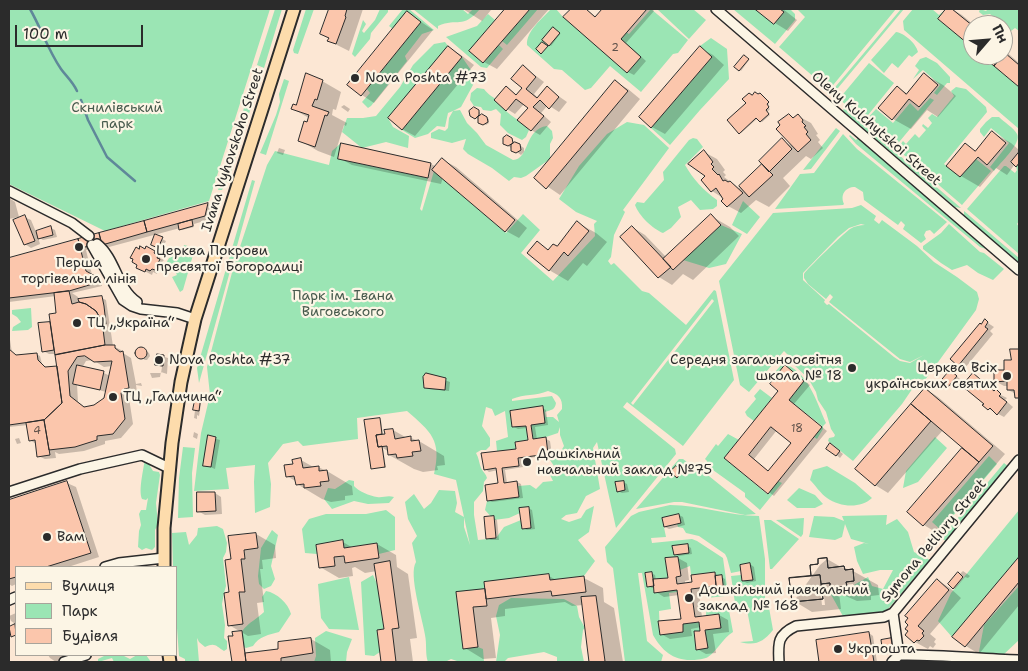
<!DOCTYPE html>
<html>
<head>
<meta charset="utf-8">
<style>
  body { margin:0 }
  #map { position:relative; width:1028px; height:671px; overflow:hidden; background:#fce7d4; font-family:"Shantell Sans",sans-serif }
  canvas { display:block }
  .frame { position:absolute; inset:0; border:10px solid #2b2b2b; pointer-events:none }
  .legend { position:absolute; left:15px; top:566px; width:162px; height:90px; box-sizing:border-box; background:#fcf5e5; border:1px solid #a8a49b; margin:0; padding:6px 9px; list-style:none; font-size:15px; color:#2b2b2b }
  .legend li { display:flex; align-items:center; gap:10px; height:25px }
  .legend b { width:25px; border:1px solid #a8a49b }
  .north { position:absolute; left:963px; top:15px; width:50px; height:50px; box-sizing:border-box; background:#fcf5e5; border:1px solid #a8a49b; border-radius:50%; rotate:63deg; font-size:14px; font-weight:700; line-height:20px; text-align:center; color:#2b2b2b }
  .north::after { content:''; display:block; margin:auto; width:18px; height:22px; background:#2b2b2b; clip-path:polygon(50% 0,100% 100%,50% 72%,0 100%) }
  .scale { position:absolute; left:15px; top:25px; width:128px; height:22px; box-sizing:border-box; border:2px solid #2b2b2b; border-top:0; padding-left:6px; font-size:15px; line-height:18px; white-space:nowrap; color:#2b2b2b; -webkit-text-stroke:4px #fcf5e5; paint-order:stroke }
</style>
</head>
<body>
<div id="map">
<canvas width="1028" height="671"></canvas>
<div class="frame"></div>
<ul class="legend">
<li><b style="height:6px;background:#fddcac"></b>Вулиця</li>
<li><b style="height:14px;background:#9be5b4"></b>Парк</li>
<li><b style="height:14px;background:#fbc6ac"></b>Будівля</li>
</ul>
<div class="north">Пн</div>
<div class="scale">100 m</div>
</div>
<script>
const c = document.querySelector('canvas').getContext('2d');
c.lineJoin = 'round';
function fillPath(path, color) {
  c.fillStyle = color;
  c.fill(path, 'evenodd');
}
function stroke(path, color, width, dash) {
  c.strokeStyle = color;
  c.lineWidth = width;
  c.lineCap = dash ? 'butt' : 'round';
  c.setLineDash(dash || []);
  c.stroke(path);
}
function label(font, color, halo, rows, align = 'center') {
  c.font = font + ' "Shantell Sans",sans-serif';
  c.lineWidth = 4.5;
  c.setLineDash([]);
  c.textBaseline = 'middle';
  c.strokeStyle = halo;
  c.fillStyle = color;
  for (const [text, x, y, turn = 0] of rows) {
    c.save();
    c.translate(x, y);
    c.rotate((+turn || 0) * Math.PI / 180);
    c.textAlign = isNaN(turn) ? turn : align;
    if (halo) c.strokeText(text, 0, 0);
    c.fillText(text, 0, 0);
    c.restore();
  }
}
const green = new Path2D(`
  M9,9H270L209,201L105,231L9,184Z
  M275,9H282L264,68L257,65Z
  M306,9H314L298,54L294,53L293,50Z
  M380,9H388V12L371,33L370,39L355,57L352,54L363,20L366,24L362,31L364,33L375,20Z
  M403,9H409L434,30L422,34L405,56L407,61L371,106L368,108L362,102L370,93L367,89L421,22L393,29L389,26Z
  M413,9H462L468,14L473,9H480C462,30 458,17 438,26V29Z
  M530,9H538L507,45L502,41Z
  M551,9H556L563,17L621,39L626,32L629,34L651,9L688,40L678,53L673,54L641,92L610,66L591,88L585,90L562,70L554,69L527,45C526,31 543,18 551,9Z
  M657,9H693L706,20L689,39Z
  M733,9H755L774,24L784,12L780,9H790L795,14V20L775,44Z
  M797,9H896L829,90L779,47L805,17Z
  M901,9H904L833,94L831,92Z
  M913,9H932L939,15L946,9L938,19L973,48V55H981L1019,87V129L904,30L903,21Z
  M980,9L986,11L988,9H1018L1019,31L1015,28L1011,31L990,14L983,15L979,12Z
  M488,14L495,20L469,51L483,63L499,45L503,49L487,68L481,67L446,37L477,26Z
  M896,32C904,33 916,43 918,52L912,57L909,55L898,68L892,63L884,73L871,60Z
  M711,38L727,49L729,79L700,110L670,145L651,128L712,57L700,46Z
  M445,42L448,46L388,118L393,127L409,136L408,148L386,142L362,148L342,132L347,118H363L376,116L400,87L413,65L434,44Z
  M462,57L475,76L473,85L461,107L453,111L460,110L467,123L477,133L486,145L513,160C530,159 524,129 547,126L552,131L553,138L550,144V159L526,176L521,178L514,177L509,181L492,168L468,154L463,149L466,139L452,143L431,138V133L439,129L445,131L448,128L449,118L453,111L448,113L445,127L437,126L428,134L415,138L402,130Z
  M926,57L937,63L950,77V83H947L937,95L934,93L940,85L923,70L913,79L919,70L915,66L920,59Z
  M869,63L894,83L864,120L839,99Z
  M256,70L262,72L230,175L222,190H218Z
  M284,79L289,81L266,155L260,153L276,115L280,102L279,94Z
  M956,87L966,89L986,107L987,112L944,164L960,177L976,159L991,171L962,205L897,149L903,141L906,144L915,134L919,138L926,130L922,126L923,124L928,128L932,123L928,118L932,114L937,117L954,96L951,91Z
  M477,88L484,89C488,95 494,97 499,102C501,104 502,107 504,109C512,118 523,121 529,130L526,137L522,140L508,133L500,125L501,114L496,109L491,111L483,110L481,107L474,106L470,100L471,93Z
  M930,98L934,100L895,147L865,121L876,109L893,123L910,103L918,111Z
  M844,108L857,119L961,208L955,207L843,111Z
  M992,117H999C1004,122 1014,128 1017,134C1022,143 1000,163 994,171L990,167L1009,143L991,128L984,137L980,132V129L986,122Z
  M627,122L644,125L669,148L623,210L625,212L614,235L611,257L608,261L611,265L614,263L642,291L649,293L686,325L714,290L716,291L734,380L683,446L627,402L623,407L675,449L676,454L616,528L597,442L593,448L600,489L586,496L577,513L566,515L561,519L569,522L581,518L586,510L594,506L589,532L578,540L595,561L584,576L550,580L549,574L485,582V589L457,593L463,649L478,647L483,649L484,662H460L451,659L445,662H428C425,654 427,644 425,635C423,620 408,574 416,562L412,543L417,536L408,519L405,502L414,494L424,509L431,503L439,490L455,491L457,503L455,512L464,517V527L470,545L456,480L434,474C442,440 431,432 407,411L357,418L358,439L303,446L298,441L283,444L268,463L271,484L270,507L255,513L254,482L255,465L226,468L229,489L194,491L201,433L210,395L207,367L234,265L267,165L275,151L329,165L332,151L341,143L338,159L428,178L420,209L422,211L434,171L506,233L523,214L540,230L521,253L553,281L595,236L594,224L597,221L576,212L559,199L579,166L607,134ZM712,299L714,301L633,405L631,403ZM548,391C558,394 563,398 562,409L557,415L559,422L553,417H546L545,412C551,410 555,410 556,403L552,396L512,401V399C524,394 536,396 548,391ZM486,407L492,409L495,416L505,411L508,437L496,441L497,451L516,449L515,442L528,440L526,426L512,427L511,410L543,407L531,425L533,439L546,437L558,433L560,427V435L564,446L561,451L553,453L550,460L554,466L561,465L564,470L560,472L552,471L550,475L553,481L543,482L536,489L530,485L518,486L519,497L487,501L485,510L494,520L509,518L520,513L519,508L529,507L531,528L522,529L521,520L504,527L496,538L478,540L474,515V502L483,491L484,482L487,478C486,474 483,472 481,468C479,463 479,458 476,453L481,450H486L490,446V438L482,426Z
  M836,128L840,131L811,169L803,170Z
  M843,134L857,149L947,222L934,234L930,230L926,231L924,235L926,239L921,243L903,229L905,225L901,221L898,225L864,200L863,192L855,187C845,187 840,195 844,204L843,205L775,209L800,174L814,173Z
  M850,135L856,140L858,138L986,249L980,247L856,144L849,136Z
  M693,138L697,139L703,147L685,165C693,179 703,190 717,200V206L713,209L700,210L691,200L678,207L681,217L671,228L663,233C653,229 639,216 635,205L637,202L644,203L664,180L663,172L689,140Z
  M1019,163V221L1017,224L1019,227V254L967,209L1004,166H1006L1015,173L1017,170L1016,167Z
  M252,180L255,181L199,383L197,368Z
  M743,201L760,217L747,234L732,225Z
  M861,205L876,216L874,220L879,224L882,220L917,246L934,262L957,277L977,292L979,299L976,310L925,380L919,379L902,404L853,461L828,441L829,438L834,437L835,435L831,429L826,412L818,400L816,392L808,378L793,364L789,356L784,351L749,392L740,385L719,281L773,213L852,208ZM861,224L865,225C860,225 855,226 850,229C845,232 806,270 804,274C804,275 804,277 804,278L808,284L826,299L830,294L833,297L829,302L900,359L910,362L924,355L910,363L900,361L894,357L829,304L827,305L824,302L825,300L803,280V273L838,237L849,228Z
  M964,211L1019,258V263L964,216Z
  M949,224L980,252L984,253L1004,269L993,280L978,273L967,265L952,270L941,263L923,249V246L941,233Z
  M721,225L742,234L726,264L709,268L683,260Z
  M184,245L195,248L183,290L180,292L172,277L177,275L174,270L170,272L166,263L169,258L175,255L180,257L183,255L182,250Z
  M31,308L32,327L28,330L12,331L13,327L21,322L17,317L12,314V310Z
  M782,364C807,368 817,403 826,423L823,426V429L817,439L814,437L822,426L789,400L804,381L785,365L771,382L768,380Z
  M760,389L772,398L754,421L747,416L745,412L756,399L754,396Z
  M728,434L739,440L724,458L767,494L778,481L782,483L760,510L745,497V493L706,465L707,461L705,459L716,444L718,446Z
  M935,437L947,448L918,482L903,488L906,471Z
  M183,447L195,448L192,473L193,517L178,518L179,478Z
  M989,456L997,464L941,530L932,522Z
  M145,458L153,462L150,466L153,471L159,472L160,475L156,503L158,524L155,530V547L152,550L146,548L142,550L138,547L139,531L141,525L139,514L141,510H146L148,498L146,500L142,499C138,490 144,468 145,458Z
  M679,459H683L692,466L699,468L756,514L745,515L682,502H674L636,509Z
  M1004,463L1009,467L946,541L941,538Z
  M827,466L855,483L872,498C860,509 840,507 827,498C821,494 815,485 810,480L813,470Z
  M349,480L354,481V486C358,491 370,496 377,497C383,498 387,495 394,497L389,503L368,504L354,501L332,509L324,499L328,488L335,489Z
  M799,488L815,495L823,504L815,508H797L787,500Z
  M670,505C700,505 729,516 759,516L765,559V599L768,602L773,630C763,642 756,646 740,642L753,641L747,610L735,603L731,576L741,575L742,581L752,580L750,563L740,565L741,571L731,573L727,558L725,554L699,536L686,533L683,528L678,527L677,524L681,523L679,514L662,518L666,537L651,538L652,543L692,539L697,541L723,558L728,594L725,596L707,598L703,587L716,586L715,572L691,575L690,566L680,570L678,557L665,558L668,578L653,579L652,572L645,573L647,587L654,586L677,590V592L669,593L671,609L659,611L660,634L683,632V624L699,622L700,631L694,632L696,650L707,648L705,630L721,627L719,614L706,615L707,605L725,602L728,605L733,632C723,638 717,651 708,657C705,659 697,660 693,660C674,661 662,651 653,635L642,573H638L647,641L663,655L661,662H625L613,568L607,562L605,547L631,516L639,512Z
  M386,510L395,517V550L379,554L377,543L344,548L343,540L316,545L317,554L305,553L302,529L309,519L326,514H366Z
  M1019,510V557L952,637L938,621L951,593Z
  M887,515L886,525L897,519L908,532L914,552L930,560L888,609L880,613L844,618L829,591L845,590L868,577L872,586L883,589L893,570H880L863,574L857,561L854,547L864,543L869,544L851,539L845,524L842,537L835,540L809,537L814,516L834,517L844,521L842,516Z
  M804,518L803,534L801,537L776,520Z
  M764,520H771L799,539L772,569H770Z
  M217,526L223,529L227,543L226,552L223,558L226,586L224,593L222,604L225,625L224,638L227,641V649L224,651C216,646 215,642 205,647L199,642L197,638L199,662H185V659L179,656L176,614V567H173L172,533L186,532L189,545L197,535L198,528Z
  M272,530L278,535L271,566L275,579L271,586L264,589L259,584L258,576L261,548Z
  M373,575L378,586L384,629L377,631L380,652L374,656L365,655L361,582Z
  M349,577L359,630L329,629L321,618L318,584Z
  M1019,586V640L1002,656L977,662L984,625Z
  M266,591C277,593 288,603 291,614L279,632C269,635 259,636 253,646L246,648L240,645C236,628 254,622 264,612L262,597Z
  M511,598L564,599L577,606L579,617L585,628L583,630L581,647L584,662H557V657L544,652L508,658L504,662H496L500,635L496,616L499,605Z
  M326,631L352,639L347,652L346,662H314L316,656L315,638Z
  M106,655H122L130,659L137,655H146L151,662H114L112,658L98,662V659Z`);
const shadow = new Path2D(`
  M330,9H363L349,51L329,41L330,39L321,34Z
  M463,9H489L491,10L482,21Z
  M506,9H549L497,69L484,62L471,51Z
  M572,9H586L596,17L603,9H652L654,11L626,43L646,61L634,75L628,72L565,17Z
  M757,9H783L797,20L788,31L775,23Z
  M948,9H952L962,15L974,25L973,46L940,19Z
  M408,13L433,30L374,103L362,95Z
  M554,29L560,34L551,46L544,40Z
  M449,48L461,55L474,65L415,136L402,129Z
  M700,48L713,55L724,65L665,134L652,127Z
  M1003,49L1019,63V85L983,55H1003Z
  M744,57L749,60L741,71L736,67Z
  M523,66L544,82L534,94L538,98L547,88L567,102L559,112L548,105L541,113L551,122L540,135L531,130L529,108L524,104L515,114L507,109L506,88L517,95L524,88Z
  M924,74L943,85L956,96L938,117L927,110L911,129L893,119L897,87L908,94Z
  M322,81L341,92L336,110L333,109L332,115L347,123L346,126L344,125L334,157L318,151L299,140L309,118L293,109Z
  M615,82L628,89L640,99L560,195L535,178Z
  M751,95H761L769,104L767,106L770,109L767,112L770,115L762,122L758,118L741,133H739Z
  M344,105L350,109L348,112L341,107Z
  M474,109L480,112V117L482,116L489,119V123L486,125L479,122V117L477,119L471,115Z
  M789,116L795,119L798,116L811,123L818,134L816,135L820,140L818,142L823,148L811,159L806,156L783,178L790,186L769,207L756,200L741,213L728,206L723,198L712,191L702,180L707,177L690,164L704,152L717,159L725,170L723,172L726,175L724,177L739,188L763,164L782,140L792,146Z
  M992,132L1011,143L1019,150V165L1018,166L1015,164L1007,175L996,168L980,187L961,176L948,166L966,145L976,151Z
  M507,137L524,148V152L521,155L504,143Z
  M342,145L431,164L437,167L443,160L456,167L527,228L519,238L506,231L443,177L441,184L352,165L339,158Z
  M279,148L285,150L283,155L277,153Z
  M9,198L15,202L19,217L9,219Z
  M208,204L214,208L211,219L194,224V227L182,230L180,228L109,247L104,245L86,250L92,275L101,281L102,286L72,293L78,297L79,301L102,298L106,300L113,346L123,351V353L131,358L136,384L141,383L142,386L136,385L137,392L133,393L129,398L133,424L121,438L105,441V444L84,451L59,454L55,452L56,458L45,459L38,456L36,444L30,440L28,425L9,427V333L12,353L16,356L36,354L40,356L42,364L47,368H59L56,354H49L43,351L40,324H52L57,314L56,296L9,302V259ZM93,360L104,367L112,366L110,376L104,373L82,368L86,361ZM77,384L106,392L105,399L94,407L86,408L78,402Z
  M711,216L730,227L739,236L693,280L683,274L672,285L659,277L621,237L632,227L645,235L667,258Z
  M24,217L31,220L36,232L51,228L55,230L57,237L43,240L38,237L40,244L31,248L25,244Z
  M578,223L596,233L607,242L587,266L583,263L568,281L549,270L537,243L549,250L557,247Z
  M156,236L166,241L162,249L156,247Z
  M147,248L161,256L160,258L164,260L162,262L165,264L161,272L158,271L157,274L153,272L152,275L137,267Z
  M985,321L994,327L990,331L993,334L965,368L952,359Z
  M141,348L149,353L150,356L147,360H145L136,355L137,350Z
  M1019,350V399L1016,397V394L1008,390V386H1004L995,381L1005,371L1012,361V351Z
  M158,355L168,358L167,374L161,372L160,377L152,378L150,373H161L162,367L157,365Z
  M945,367L960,379L953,388L942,380L947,375L942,370Z
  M791,370L810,385L794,404L827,431L774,496L726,458L780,391ZM777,430L793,443L769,472L754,459Z
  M428,374L450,382L449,391L429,389L425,387Z
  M979,378L995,392L1007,398L1005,400L1013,407L1004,417L989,409Z
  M926,389L938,397L1005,454L937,533L924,525L908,512L964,448L943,430L888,493L875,485Z
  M197,396L202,398L199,416L197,415V419L194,418Z
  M542,408L546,410L548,425L535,427L537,440L546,439L550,441L552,455L521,459L523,467L505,470L507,483L517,482L521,484L523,498L492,502L488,500L500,484L498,470L489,472L485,469L529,442L527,428L518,429L514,427Z
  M379,420H381L383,436L386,435V431L393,430L407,438H411L419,441L444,456L445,465L437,466L438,470L423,472L414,469L389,455V452L383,448L386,468H372L366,421Z
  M194,432L198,434L197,439L193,437Z
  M209,437L220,440L215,469L205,465Z
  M19,438L21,443L17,444L15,439Z
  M831,444L843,454L840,458L828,448Z
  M301,460L315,468L318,467L327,471L352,486L353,495L345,496V500L331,502L322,499L297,484V482L287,476L294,465Z
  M623,482L627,484L629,492L622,493L618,491Z
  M67,483L76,487L99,557L68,567H16V584L12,586L9,584V502Z
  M215,493L221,497L222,514L205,515L198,511Z
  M528,508L532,510L535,529L527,530L523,528Z
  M679,515L683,517L685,525L669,529L665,527Z
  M494,518L497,520L499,540H491L487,538Z
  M256,534L275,545L276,558L262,560L263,569H260L264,602L257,603L261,634L248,636L243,633L246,654L280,650L311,639L330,650L331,662H233L230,637L241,632L229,625L232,560Z
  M343,542L353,548L377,544L396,555L397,567L408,574L417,638L410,639L413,662H382L378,631H385L377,571L365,573L355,567L352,568L353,576L339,578L320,567Z
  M687,545L691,548L692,554L679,556L675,554Z
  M678,558L687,563L689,580L685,581V584L693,583L714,573L725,579L727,595H722L719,593L718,591L699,593L702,617L719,615L728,620L729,632L713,634L716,653L706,654L697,649L701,627L691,629L692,636L670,639L661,634L682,620L679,595L664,597L656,592L655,588H652L648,586L651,573L655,575L656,580L669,579Z
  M827,559L841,567L853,571L878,585L879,595L871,596V600L857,601L839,593L841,609L812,612L794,601L820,565ZM853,584V586L840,588L838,586ZM820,587H823L825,605H822Z
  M1019,559V605L979,654L966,646L954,637Z
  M750,564L754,567L756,581L747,583L743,581Z
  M963,571L970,576L968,578L965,577L955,589L949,584Z
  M549,576L558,581L584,578L603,588L604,602L614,608L623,662H590L583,605L572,606L565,602L505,609V616L491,618L496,658L483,659L465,648L458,594L486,590Z
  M937,580L950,588L961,598L930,634L936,639L934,642L936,644L933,648L930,646L928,649L915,642L910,631Z
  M16,613V623H14L11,621L9,616Z
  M869,633L873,636L877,662H820L817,641Z
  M48,655H85L74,656L56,662L50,658Z`);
const stream = new Path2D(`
  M30,9C41,28 48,50 61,69C66,76 73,82 77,91
  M81,100L88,120L107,157L135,181`);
const building = new Path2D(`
  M329,9H347L345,16L346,17L336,44L327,41L329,38L320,34Z
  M505,9H530L483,63L469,51Z
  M571,9H586L595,17L602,9H647L621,39L641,57L627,73L563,17Z
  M755,9H780L784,12L774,24Z
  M946,9H952L973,26V48L938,19Z
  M407,11L421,22L361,96L347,85Z
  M553,27L560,33L549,46L542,40Z
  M542,42L548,46L541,54L536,49Z
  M448,46L462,57L402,130L388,118Z
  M700,46L712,57L651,128L639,117Z
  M1003,51L1005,53L994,66L981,55H1003Z
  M1005,53L1019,65V87L994,66Z
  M744,55L749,59L739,71L734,67Z
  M523,65L536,77L526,89L537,98L547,86L559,97L549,109L540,100L533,107L544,116L531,131L517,120L528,108L516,99L506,111L494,100L506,86L516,95L522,88L511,79Z
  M306,73L323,80L317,100L315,99L312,106L329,112L327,116L325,115L315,147L298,141L304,121L307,122L309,115L291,109L293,104L296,105Z
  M924,73L938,85L919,107L909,99L892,120L878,108L897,86L906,94Z
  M615,80L628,91L546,189L534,178Z
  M755,92L758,94L760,93L769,102L767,104L769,107L766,110L769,114L760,122L756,118L739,134L727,120L746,103L742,99L749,93L752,95Z
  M474,107L479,110V115L475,119L470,116L469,111Z
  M482,114L487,117L488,122L483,125L478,123V117Z
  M789,114L793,118L798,114L803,120L802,122L806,126L804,127L808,132L806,134L811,140L798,152L776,129L780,125L778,122Z
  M992,131L1006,143L987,165L978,157L960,177L946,166L965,143L975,151Z
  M507,135L512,138L513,143L508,146L503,144V138Z
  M782,138L792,149L769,172L759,161Z
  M515,142L520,144L521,150L516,153L511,151V145Z
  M341,143L431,163L428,178L338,159Z
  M704,150L713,162L711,164L714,167L712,169L718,175L719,174L723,181L725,180L728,182L730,181L743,193L727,207L721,201L723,199L716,188L711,192L701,180L705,176L688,164Z
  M1019,152V163L1016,167L1011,162Z
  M442,158L515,220L505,232L432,170Z
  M762,164L773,175L749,197L739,186Z
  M208,203L205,216L147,232L144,221Z
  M711,214L721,225L673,270L663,259Z
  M25,215L35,241L24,245L13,220Z
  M192,220L193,226L179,230L178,224Z
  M144,221L147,232L102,245L99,233Z
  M577,221L589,231L568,256L564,252L549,271L527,253L537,241L548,250L553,244L557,246Z
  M51,226L53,235L38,239L36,231Z
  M632,226L671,267L658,278L620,237Z
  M99,233L102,245L97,244L81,248L78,239Z
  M155,234L163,237L158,248L151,245Z
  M78,239L86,271L95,276L96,283L69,291L9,298V258Z
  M140,246L145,249L146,246L155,251L154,253L158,255L157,258L160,259L155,270L152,269L150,271L146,269L145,272L136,268L137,265L132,262L133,259L130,258L136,247L139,249Z
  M69,291L72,304L79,302L86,304L96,311L102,321L105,345L55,355L49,314L56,313L54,293Z
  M102,296L104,306L106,324H103L96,311L86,304L79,302L78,299Z
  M985,319L988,322L985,327L988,329L958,366L950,359L980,323L981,324Z
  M50,322L54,350L42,352L38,323Z
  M105,345H115V348L120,352L123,351L129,388L124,389L121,393L125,419L113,434L97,436V440L75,447L49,450L44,420L62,403L55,355ZM85,356L94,362L112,361L104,398L94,405L84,407L70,396L68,371L77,357Z
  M135 353a6 6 0 1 1 12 0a6 6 0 1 1-12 0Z
  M9,349L16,355L37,353L38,360L45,367L57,366L62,403L44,420L9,425Z
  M1010,349H1019V398H1015L1014,390H1007V381L994,382V370H1004V360H1011Z
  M157,354L164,355L163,366L155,365Z
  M77,365L104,371L100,390L73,384Z
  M785,365L804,381L789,400L822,427L768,494L724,458L778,391L770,384ZM771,427L791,443L768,471L749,455Z
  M950,370L957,376L948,387L941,381Z
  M426,373L446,378L445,390L424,388L423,377Z
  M973,373L994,391L996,389L1001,394L999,396L1007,402L997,415L990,408L988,410L982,405L984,404L962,386Z
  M925,388L993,446L979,462L911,404Z
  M196,395L201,396L199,411L193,410Z
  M911,404L931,421L875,486L855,469Z
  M543,406L545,423L531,425L533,439L546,437L548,454L518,458L519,466L502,468L504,483L517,481L519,497L487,501L485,485L498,483L496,468L484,470L481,453L516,449L515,442L528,440L526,426L512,427L510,411Z
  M380,418L382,434L376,435L378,447L382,446L385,467L371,469L364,420Z
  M44,420L50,455L37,457L35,440L29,441L26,423Z
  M393,429L395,439L411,436V441L419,440L421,451L412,452L413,456L397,458L396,454L388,455L387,446L378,447L376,435L385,434L384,430Z
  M208,435L216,437L211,467L203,466Z
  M830,443L840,451L836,456L826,449Z
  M962,448L979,462L923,526L907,512Z
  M301,458L303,468L319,466V471L327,470L329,481L320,482L321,486L304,488V484L296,485L294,476L286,477L284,465L293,464L292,460Z
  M676,466L682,472L677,478L670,472Z
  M67,481L91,553L46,567H16V577L9,579V500Z
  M624,481L625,490L617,492L615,482Z
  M197,492H215L216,511L197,512Z
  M529,507L531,528L522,529L519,508Z
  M679,514L681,523L664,527L662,518Z
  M494,516L496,538L486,539L484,517Z
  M256,533L258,548L244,550L245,559H241L245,592H239L243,624L228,626L224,593L229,592L225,560L231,559L228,536Z
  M343,540L344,548L377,543L379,558L345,563L344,556L334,557L335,566L319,568L316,545Z
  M688,544L689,553L674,555L672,546Z
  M678,557L681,576L676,577L677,584L692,582L691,575L715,572L716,586L691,589L695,617L719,614L721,628L705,630L708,648L696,650L694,631H700L699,622L683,624V632L660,635L658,621L681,619L677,590L654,593L653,579L668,578L665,558Z
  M1019,557V582L965,647L952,637Z
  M827,558L828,568L844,566L845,570L853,569L854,581L846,582L847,586L830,588V583L821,584L823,599L792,602L789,578L811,576L810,565L818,564V559Z
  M827,558L828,568L844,566L845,570L853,569L854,581L846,582L847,586L830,588V583L821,584L820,575L811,576L810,565L818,564V559Z
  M390,561L399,628L392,629L396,662H381L377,630L384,629L374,564Z
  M750,563L753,580L742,581L740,565Z
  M652,572L654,586L647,587L645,573Z
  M958,572L963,577L953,589L948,584Z
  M549,574L550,580L584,576L586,592L552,596L551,591L486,599L484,582Z
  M722,575L724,593L717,594L715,576Z
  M820,575L823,599L792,602L789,578Z
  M937,579L949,590L918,626L924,631L922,633L924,636L919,641L917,640L914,643L905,635L908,631L905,629L908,625L905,622L908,618L905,616Z
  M485,589L487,606L473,607L478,647L463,649L456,592Z
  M596,596L605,661L603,662H589L581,597Z
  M15,624L16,635L11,637L9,627Z
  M242,631L246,662H232L228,636H233L232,632Z
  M869,632L874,662H819L816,640Z
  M311,638L313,653L281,658V662H246L245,653L278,649V642Z
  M892,638L893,653L883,654L881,640Z`);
const minor = new Path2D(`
  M716,9L1019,270
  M9,191L72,223L89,236
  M97,244C116,259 117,289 137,302
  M92,245L123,300L132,306L141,309L177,313L195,319
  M9,492L80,469L142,455L169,468
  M105,567L119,563L164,558
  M9,600L16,597
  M893,613L899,655C939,654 979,659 1019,660
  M64,662L86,655
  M779,662C778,643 777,635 796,626L884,617L893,613L1019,460
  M892,662L899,655`);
const major = new Path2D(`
  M164,567V528L172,443L181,382L195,319L294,9
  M169,655L170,662`);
const markers = [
  [355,78,5,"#2b2b2b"],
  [79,247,5,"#2b2b2b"],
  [146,259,5,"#2b2b2b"],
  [77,323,5,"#2b2b2b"],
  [159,360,5,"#2b2b2b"],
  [852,368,5,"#2b2b2b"],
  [1007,376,5,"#2b2b2b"],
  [113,397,5,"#2b2b2b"],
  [527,462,5,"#2b2b2b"],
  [47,537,5,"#2b2b2b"],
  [689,598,5,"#2b2b2b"],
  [838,649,5,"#2b2b2b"]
];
const numberNames = [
  ["2",615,48],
  ["18",797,429],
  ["4",37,431]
];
const poiNames = [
  ["Nova Poshta #73",365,78],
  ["Церква Покрови",156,251],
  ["пресвятої Богородиці",156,267],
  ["Перша",79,263,"center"],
  ["торгівельна лінія",79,279,"center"],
  ["ТЦ „Україна“",87,323],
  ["Nova Poshta #37",169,360],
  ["Середня загальноосвітня",842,360,"right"],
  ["школа № 18",842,376,"right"],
  ["Церква Всіх",997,368,"right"],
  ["українських святих",997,384,"right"],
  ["ТЦ „Галичина“",123,397],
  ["Дошкільний",537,454],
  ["навчальний заклад №75",537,470],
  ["Вам",57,537],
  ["Дошкільний навчальний",699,590],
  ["заклад № 168",699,606],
  ["Укрпошта",848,649]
];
const parkNames = [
  ["Скнилівський",117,108],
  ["парк",117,124],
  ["Парк ім. Івана",343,296],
  ["Виговського",343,312]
];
const streetNames = [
  ["Oleny Kulchytskoi Street",876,129,41],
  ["Ivana Vyhovskoho Street",233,150,-72],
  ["Symona Petliury Street",934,541,-50]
];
fillPath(green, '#9be5b4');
fillPath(shadow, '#0003');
stroke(stream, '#5f8899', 2.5);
fillPath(building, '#fbc6ac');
stroke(building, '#2b2b2b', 1);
stroke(minor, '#2b2b2b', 12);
stroke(major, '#2b2b2b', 15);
stroke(minor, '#fcf5e5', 9);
stroke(major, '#fddcac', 11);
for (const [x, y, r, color] of markers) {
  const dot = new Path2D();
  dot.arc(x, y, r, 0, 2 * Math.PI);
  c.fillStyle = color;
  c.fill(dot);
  stroke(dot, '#fcf5e5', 2);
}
label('11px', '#5f524b', null, numberNames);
label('14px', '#2b2b2b', '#fcf5e5', poiNames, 'left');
label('14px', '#475a4d', '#fcf5e5', parkNames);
label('14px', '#2b2b2b', '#fcf5e5', streetNames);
</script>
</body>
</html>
